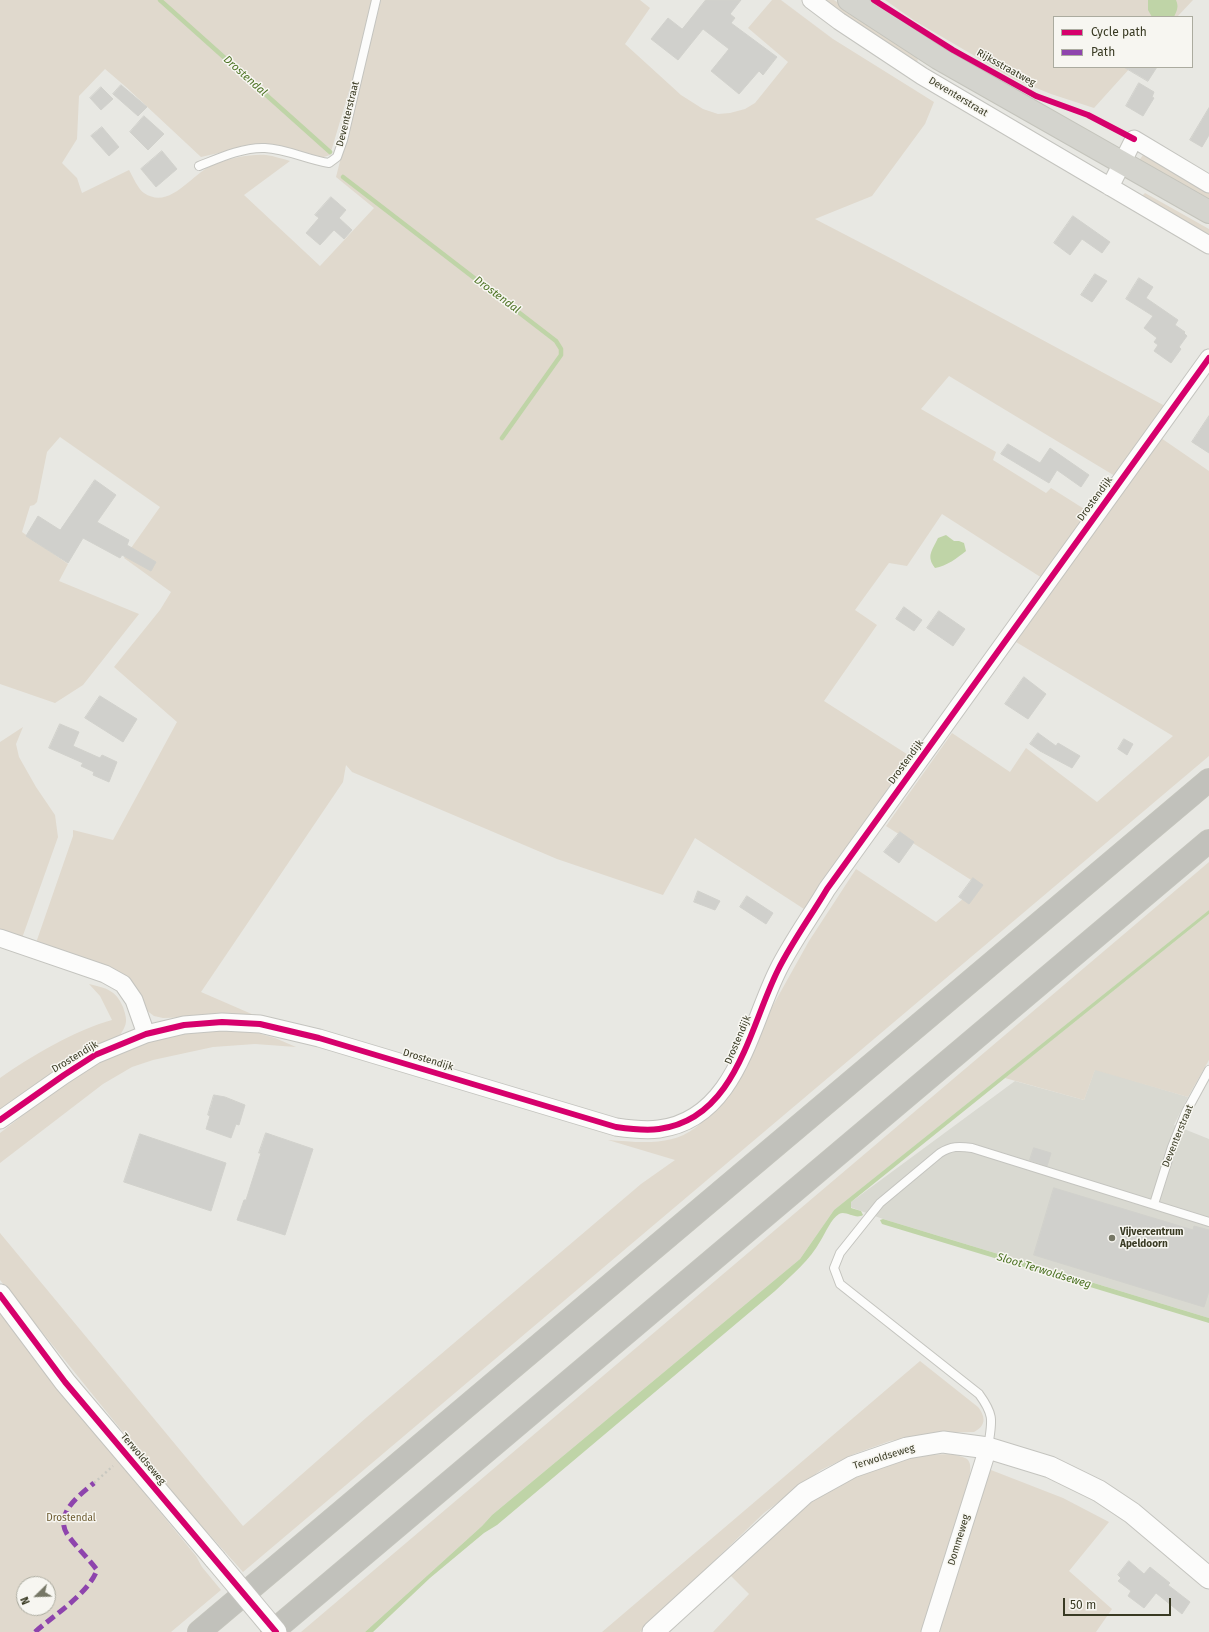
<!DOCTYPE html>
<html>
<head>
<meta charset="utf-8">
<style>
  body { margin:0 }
  #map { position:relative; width:1209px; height:1632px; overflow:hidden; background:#e8e8e3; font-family:"Fira Sans",sans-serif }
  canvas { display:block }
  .legend { position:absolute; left:1053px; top:16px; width:140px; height:52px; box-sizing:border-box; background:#f7f6f1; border:1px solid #abab9f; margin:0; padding:5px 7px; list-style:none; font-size:12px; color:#393a23 }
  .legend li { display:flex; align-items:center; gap:8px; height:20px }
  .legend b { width:20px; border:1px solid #abab9f }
  .north { position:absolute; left:16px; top:1576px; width:40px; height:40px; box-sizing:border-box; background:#f7f6f1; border:1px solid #abab9f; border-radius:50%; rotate:247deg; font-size:11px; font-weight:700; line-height:16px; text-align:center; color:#393a23 }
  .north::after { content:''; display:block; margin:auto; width:14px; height:18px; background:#767766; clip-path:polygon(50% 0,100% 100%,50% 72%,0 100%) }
  .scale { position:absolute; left:1063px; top:1598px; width:108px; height:18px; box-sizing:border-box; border:2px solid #393a23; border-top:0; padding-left:5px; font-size:12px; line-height:14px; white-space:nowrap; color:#393a23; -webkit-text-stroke:3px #f7f6f1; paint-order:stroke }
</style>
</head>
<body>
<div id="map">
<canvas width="1209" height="1632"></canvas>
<ul class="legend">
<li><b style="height:5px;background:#d6006c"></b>Cycle path</li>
<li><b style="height:5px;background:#8e44ad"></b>Path</li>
</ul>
<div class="north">N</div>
<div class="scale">50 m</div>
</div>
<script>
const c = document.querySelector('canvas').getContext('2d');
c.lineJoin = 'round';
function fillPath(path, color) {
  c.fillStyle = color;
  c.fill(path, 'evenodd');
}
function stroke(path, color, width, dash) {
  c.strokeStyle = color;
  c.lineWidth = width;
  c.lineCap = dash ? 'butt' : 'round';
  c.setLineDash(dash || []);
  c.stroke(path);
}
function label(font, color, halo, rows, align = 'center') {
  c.font = font + ' "Fira Sans",sans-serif';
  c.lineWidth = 3;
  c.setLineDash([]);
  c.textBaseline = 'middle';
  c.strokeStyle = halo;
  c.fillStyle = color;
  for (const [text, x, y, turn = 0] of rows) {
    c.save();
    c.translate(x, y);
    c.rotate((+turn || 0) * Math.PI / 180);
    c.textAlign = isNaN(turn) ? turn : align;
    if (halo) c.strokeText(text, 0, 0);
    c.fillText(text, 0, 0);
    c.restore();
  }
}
const built = new Path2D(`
  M1095,1069L1188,1097L1174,1125L1209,1139V1318L883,1219L850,1207L851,1202L1015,1081L1084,1100Z`);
const green = new Path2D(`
  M0,0H373L358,61L330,155L324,157L312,158L276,146L232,150L201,157L126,87L105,69L79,96L77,139L62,163L77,178L82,193L129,170C133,177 138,189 144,193C171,211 192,172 215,164C231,158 250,154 266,155C274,156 283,159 290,161L244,195L320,266L374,208L336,177L381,0H640L650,8L625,44L681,95L703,109L718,114L730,113L745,109L755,103L788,62L748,28L772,0H781L833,39L934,102L925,124L872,196L815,219L896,261L1165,406L1115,476L949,376L921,409L996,452L993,460L1046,493L1051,488L1089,512L1042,578L942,514L907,566L889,563L855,610L877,625L824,701L913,758L807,911L695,838L663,895L557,859L352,772L346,765L343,782L201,992L254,1015L163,1018L154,1016L146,1010L138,992L38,947L37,940L73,836V830L113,840L177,722L114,667L160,610L171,592L124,558L160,507L60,437L47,452L37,502L34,505L30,506L22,532L68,564L59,581L139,614L83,685L55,703L0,684Z
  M817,0H834L918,56L917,66Z
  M885,0H1193L1177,17H1054V67H1131L1094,108L1051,94L1014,79L915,21Z
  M1143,155L1209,192V203L1138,162Z
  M1145,193L1209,229V238L1140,198Z
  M1161,438L1209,471V756L243,1572L173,1494L0,1280V1233L243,1526L367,1417L641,1184L675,1160L608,1140C638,1142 670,1147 695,1128C702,1123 709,1115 715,1109L809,941L856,869L936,922L979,885L886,826L952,733L1010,772L1026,748L1097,802L1173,736L1016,642Z
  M23,727L16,744L19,757L36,787L55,815L58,837L21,941L0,934V742Z
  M1209,862V910L834,1210L800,1259L492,1515L482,1526L365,1632H301Z
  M1209,914V1060L1188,1097L1095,1070L1084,1100L1005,1078Z
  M89,984C106,988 116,990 123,1007C128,1022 127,1024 119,1037L0,1116V1078C30,1057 77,1029 112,1020L100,996Z
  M181,1030L250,1031L275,1038L296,1047L255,1044L213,1047L153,1060L132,1067L103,1084L0,1163V1133C39,1103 78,1071 122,1050C140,1041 162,1036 181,1030Z
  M0,1311L100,1439L196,1556L202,1567L221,1590L171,1632H0ZM24,1584H48V1608H24Z
  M920,1361L978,1407C986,1417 986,1426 974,1432L936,1433L890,1441L854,1454L821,1470L764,1513L640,1632H602Z
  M954,1454C958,1456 964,1457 967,1459C974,1465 968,1481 967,1489L924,1632H713L749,1594L729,1574L802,1506L876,1466L919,1455Z
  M991,1470L1063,1498L1109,1522L1069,1571L1112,1609L1096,1632H936L989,1473Z`);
const water = new Path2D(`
  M1148,0H1176C1179,7 1177,10 1174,17H1152L1148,10Z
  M946,535L954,541H959L964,543L966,551C957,558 947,566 935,568C926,556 932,551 938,538Z
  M1209,910V914L851,1202V1208L861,1211L863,1215C855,1220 846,1210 839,1214C831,1219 826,1232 821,1240C810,1260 792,1275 775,1291L497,1525L484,1533L430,1578L373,1632H365L482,1526L492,1515L800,1259L834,1210Z
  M883,1219L1209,1318V1323L882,1224L880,1220Z`);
const stream = new Path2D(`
  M160,0L330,152
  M343,177L556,341L561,349V355L502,438`);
const building = new Path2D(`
  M706,0H741L730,14L735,18L731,23L777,57L763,75L759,71L739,94L711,71L729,49L703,29L678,60L651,39L668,18L682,29Z
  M1124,67H1157L1148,81Z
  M1139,83L1154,92L1152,97L1154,98L1143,116L1126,106Z
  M121,85L147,107L138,116L113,94Z
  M101,87L113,99L101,110L90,98Z
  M1209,108V135L1202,147L1190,140Z
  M144,116L164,134L148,150L130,132Z
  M102,127L119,147L109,156L91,136Z
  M162,151L177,169L156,187L141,169Z
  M331,197L346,210L339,218L352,230L344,239L334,230L320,245L306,233L319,218L315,215Z
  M1073,216L1110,242L1102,253L1082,239L1070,255L1054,243Z
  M1095,274L1107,281L1092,302L1081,295Z
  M1139,278L1153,287L1146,298L1178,320L1175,325L1185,332L1184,333L1187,336L1179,347L1181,349L1171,363L1154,351L1158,345L1154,342L1157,338L1144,328L1153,316L1126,299Z
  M1209,416V453L1192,442Z
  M1008,444L1040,463L1050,448L1089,475L1081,487L1057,470L1049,483L1001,454Z
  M95,480L116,495L97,522L129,540L127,545L156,562L151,571L122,555L120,558L83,538L68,563L26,536L38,516L60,530Z
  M904,607L922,620L914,631L896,619Z
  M939,611L965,629L953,646L927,628Z
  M1024,677L1046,694L1028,719L1005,704Z
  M100,696L137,719L123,742L85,718Z
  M60,724L79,732L73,746L100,758L102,755L117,762L109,782L93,775L94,772L81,766L83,763L49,748Z
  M1038,733L1056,746L1058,743L1080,756L1072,768L1040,751L1030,744Z
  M1124,739L1133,744L1127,755L1118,749Z
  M900,832L914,842L899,863L884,852Z
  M973,878L983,885L969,904L959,897Z
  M698,891L720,901L715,910L694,902Z
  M747,896L773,913L766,924L740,907Z
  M214,1095L225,1097L245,1105L239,1125L236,1124L231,1138L206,1129L210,1116L208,1115Z
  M266,1133L313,1149L285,1235L237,1220L244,1200H246L261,1153H259Z
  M140,1134L226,1163L211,1211L124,1182Z
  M1034,1148L1051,1153L1047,1166L1030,1160Z
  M1054,1188L1193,1230L1194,1226L1209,1230V1291L1204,1307L1034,1255Z
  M1129,1561L1144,1574L1150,1567L1170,1583L1168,1585L1190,1602L1182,1614L1156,1593L1144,1608L1128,1596L1131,1591L1118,1581L1121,1578L1118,1575Z`);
const path = new Path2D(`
  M94,1483L113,1466`);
const service = new Path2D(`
  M199,166C219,158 243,147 265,148C287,149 308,160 329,163L337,157L343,140L376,0
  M1154,1204L1172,1147L1186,1112L1209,1070
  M988,1447C992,1421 995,1416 979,1394L840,1284L834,1268L840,1253L880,1203L940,1153C951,1146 959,1146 972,1148L1209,1222`);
const minor = new Path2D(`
  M811,0L839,21L922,76L1209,245
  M1110,187L1134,139L1209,184
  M0,938L105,974L123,984L134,1000L146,1034
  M0,1120L64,1075L95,1055L146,1034L184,1025L222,1022L260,1024L319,1038L616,1127C630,1129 645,1131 659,1129C736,1119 749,1028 778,970C792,942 811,916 827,889L1209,358
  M930,1632L988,1448`);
const tertiary = new Path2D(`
  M0,1295L65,1382L215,1559
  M653,1632L805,1493L852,1467L907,1448L943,1442L988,1448L1050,1467L1099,1491L1132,1513L1209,1578`);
const primary = new Path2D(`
  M849,0L938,58L1209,212`);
const motorway = new Path2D(`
  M199,1632L1209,780
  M272,1632L1209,841`);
const tertiaryBridge = new Path2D(`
  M215,1559L276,1632`);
const quiet = new Path2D(`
  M35,1632C54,1615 88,1594 97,1570C88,1558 76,1547 67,1534C54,1513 81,1494 94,1483`);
const cycleway = new Path2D(`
  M874,0L953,50L1036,96L1088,115L1134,139
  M0,1120L64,1075L95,1055L146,1034L184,1025L222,1022L260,1024L319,1038L616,1127C630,1129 645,1131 659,1129C736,1119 749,1028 778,970C792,942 811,916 827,889L1209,358
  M0,1295L65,1382L276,1632`);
const markers = [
  [1112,1238,4,"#767766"]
];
const streetNames = [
  ["Rijksstraatweg",1006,68,29],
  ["Deventerstraat",958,97,31],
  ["Deventerstraat",348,114,-76],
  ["Drostendijk",1095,499,-54],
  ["Drostendijk",906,762,-54],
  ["Drostendijk",738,1040,-67],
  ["Drostendijk",75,1057,-31],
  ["Drostendijk",428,1060,17],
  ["Deventerstraat",1178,1136,-68],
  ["Terwoldseweg",884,1457,-17],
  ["Terwoldseweg",143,1459,50],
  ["Dommeweg",959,1540,-73]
];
const poiNames = [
  ["Vijvercentrum",1120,1232],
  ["Apeldoorn",1120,1244]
];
const parkNames = [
  ["Drostendal",71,1518]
];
const waterNames = [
  ["Drostendal",245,76,42],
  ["Drostendal",497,295,37],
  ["Sloot Terwoldseweg",1044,1271,17]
];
fillPath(built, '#d9d9d1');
fillPath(green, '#e0d9cd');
fillPath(water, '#bfd4a7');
stroke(stream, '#bfd4a7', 4.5);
fillPath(building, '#d0d0cc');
stroke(building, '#d1d1cc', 1);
stroke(service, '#c4c4bf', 10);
stroke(minor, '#c4c4bf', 19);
stroke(tertiary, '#c4c4bf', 23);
stroke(primary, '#c4c4bc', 24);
stroke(motorway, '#c4c4bc', 24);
stroke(path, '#c8c8c0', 2.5, [2, 3]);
stroke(service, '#fcfcfb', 8);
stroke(minor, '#fcfcfb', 17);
stroke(tertiary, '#fcfcfb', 21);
stroke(primary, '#d4d4ce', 22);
stroke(motorway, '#c1c1bb', 22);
stroke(tertiaryBridge, '#c4c4bf', 23, []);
stroke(tertiaryBridge, '#fcfcfb', 21);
stroke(quiet, '#8e44ad', 5, [10, 5]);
stroke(cycleway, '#d6006c', 6);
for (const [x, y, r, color] of markers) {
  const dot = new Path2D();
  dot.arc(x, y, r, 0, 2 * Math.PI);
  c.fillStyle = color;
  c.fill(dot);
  stroke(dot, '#f7f6f1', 1.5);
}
label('10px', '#393a23', '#f7f6f1', streetNames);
label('bold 10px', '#393a23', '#f7f6f1', poiNames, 'left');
label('10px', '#6d5b30', '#f7f6f1', parkNames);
label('italic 11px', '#4b7122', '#f7f6f1', waterNames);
</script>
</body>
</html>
